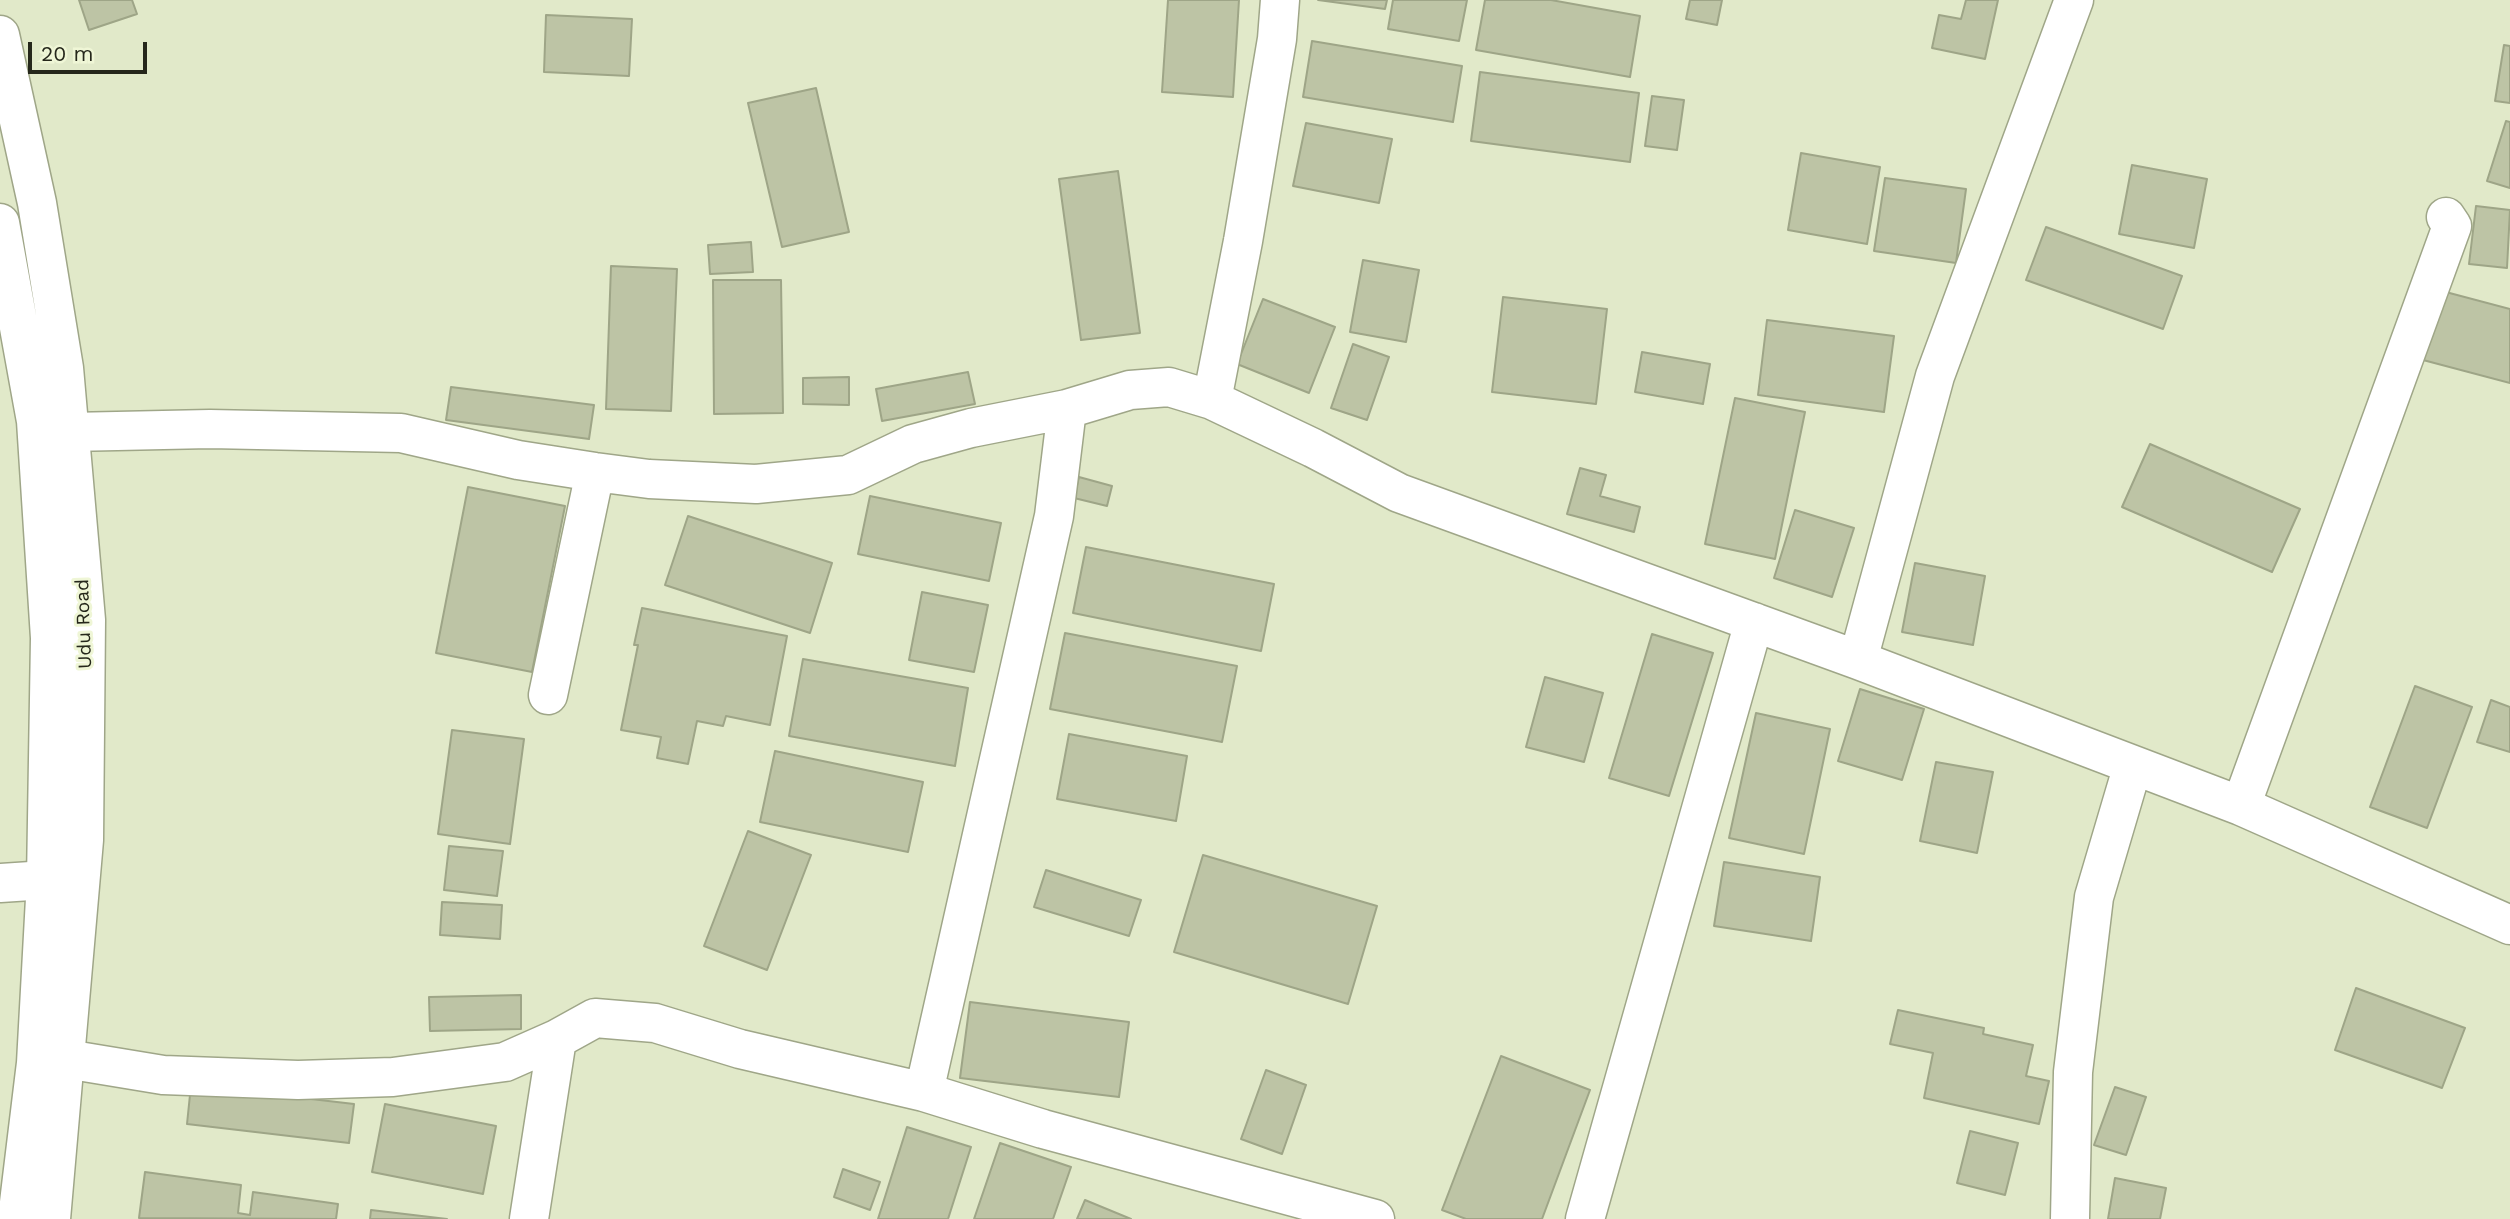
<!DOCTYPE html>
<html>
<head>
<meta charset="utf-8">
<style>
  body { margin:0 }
  #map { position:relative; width:2510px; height:1219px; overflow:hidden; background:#e1e9c9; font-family:"Work Sans",sans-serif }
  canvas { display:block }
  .scale { position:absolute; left:28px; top:42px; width:119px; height:32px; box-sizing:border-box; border:4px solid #25271b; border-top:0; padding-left:9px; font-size:21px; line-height:24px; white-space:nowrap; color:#25271b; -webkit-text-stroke:5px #eff6d6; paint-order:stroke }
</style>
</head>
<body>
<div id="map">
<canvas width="2510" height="1219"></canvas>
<div class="scale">20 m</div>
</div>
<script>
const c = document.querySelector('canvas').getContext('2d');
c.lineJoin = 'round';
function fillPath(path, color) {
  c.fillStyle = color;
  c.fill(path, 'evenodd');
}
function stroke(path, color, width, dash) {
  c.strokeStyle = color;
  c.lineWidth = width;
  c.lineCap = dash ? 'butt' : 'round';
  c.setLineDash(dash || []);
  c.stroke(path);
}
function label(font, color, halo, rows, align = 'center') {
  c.font = font + ' "Work Sans",sans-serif';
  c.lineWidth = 6;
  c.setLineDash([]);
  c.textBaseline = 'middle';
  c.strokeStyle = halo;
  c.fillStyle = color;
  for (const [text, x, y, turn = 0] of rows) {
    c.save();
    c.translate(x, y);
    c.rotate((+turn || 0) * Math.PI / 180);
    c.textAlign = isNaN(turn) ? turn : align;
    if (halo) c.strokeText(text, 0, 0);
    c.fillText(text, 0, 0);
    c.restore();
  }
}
const building = new Path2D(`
  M79,0H132L137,14L89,30Z
  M1168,0H1239L1233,97L1162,92Z
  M1318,0H1387L1385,9Z
  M1393,0H1467L1459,41L1388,29Z
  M1485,0H1551L1640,16L1630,77L1476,50Z
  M1690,0H1722L1717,25L1686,19Z
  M1966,0H1998L1985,59L1932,48L1939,15L1961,19Z
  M546,15L632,19L629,76L544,72Z
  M1312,41L1462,66L1453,122L1303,97Z
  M2504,45L2510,46V103L2495,101Z
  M1480,72L1639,93L1630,162L1471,141Z
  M816,88L849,232L782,247L748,103Z
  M1652,96L1684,100L1677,150L1645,146Z
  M2506,121L2510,122V188L2487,181Z
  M1306,123L1392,139L1379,203L1293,186Z
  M1801,153L1880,167L1867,244L1788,230Z
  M2132,165L2207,179L2194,248L2119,234Z
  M1118,171L1140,333L1081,340L1059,179Z
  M1885,178L1966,189L1956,263L1874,251Z
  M2476,206L2510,210L2507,268L2469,264Z
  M2046,227L2182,276L2163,329L2026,280Z
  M751,242L753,272L710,274L708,245Z
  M1363,260L1419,270L1406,342L1350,332Z
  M611,266L677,269L671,411L606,409Z
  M713,280H781L783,413L714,414Z
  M2442,291L2510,309V383L2423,360Z
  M1503,297L1607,309L1596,404L1492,392Z
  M1263,299L1335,327L1309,393L1237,364Z
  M1767,320L1894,336L1884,412L1758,395Z
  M1353,344L1389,357L1367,420L1331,408Z
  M1642,352L1710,364L1703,404L1635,392Z
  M968,372L975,404L882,421L876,389Z
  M849,377V405L803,404V378Z
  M451,387L594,405L589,439L446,420Z
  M1735,398L1805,412L1775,559L1705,544Z
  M2150,444L2300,509L2272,572L2122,507Z
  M1580,468L1606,475L1600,496L1640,507L1634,532L1567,514Z
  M1079,477L1112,486L1107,506L1074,498Z
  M468,487L565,506L532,672L436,653Z
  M870,496L1001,523L989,581L858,554Z
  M1795,510L1854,528L1832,597L1774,578Z
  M688,516L832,563L810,633L665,585Z
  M1086,547L1274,584L1261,651L1073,613Z
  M1915,563L1985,576L1973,645L1902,632Z
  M922,592L988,605L974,672L909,660Z
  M642,608L787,636L770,725L726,716L723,726L697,721L688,764L657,758L661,737L621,730L638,645H634Z
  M1065,633L1237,666L1222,742L1050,709Z
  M1652,634L1713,653L1669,796L1609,778Z
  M803,659L968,688L955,766L789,736Z
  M1545,677L1603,693L1584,762L1526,747Z
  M2415,686L2472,707L2427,828L2370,807Z
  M1860,689L1924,709L1902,780L1838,761Z
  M2491,700L2510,707V752L2477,742Z
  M1756,713L1830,729L1804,854L1729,838Z
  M452,730L524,739L510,844L438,834Z
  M1069,734L1187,756L1176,821L1057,799Z
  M775,751L923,782L908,852L760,822Z
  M1936,762L1993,772L1977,853L1920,841Z
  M748,831L811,855L767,970L704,946Z
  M449,846L503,851L497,896L444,890Z
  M1203,855L1377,906L1348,1004L1174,952Z
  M1724,862L1820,877L1811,941L1714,926Z
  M1046,870L1141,900L1129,936L1034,907Z
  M442,902L502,905L500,939L440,935Z
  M2356,988L2465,1028L2442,1088L2335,1050Z
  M521,995V1029L430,1031L429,997Z
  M970,1002L1129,1022L1119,1097L960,1078Z
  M1898,1010L1984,1028L1983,1034L2033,1045L2026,1076L2049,1081L2039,1124L1924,1098L1933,1053L1890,1044Z
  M1501,1056L1590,1090L1542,1219H1466L1442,1210Z
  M1266,1070L1306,1085L1282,1154L1241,1139Z
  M191,1085L354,1104L349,1143L187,1124Z
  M2115,1087L2146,1097L2126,1155L2094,1145Z
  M385,1104L496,1126L483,1194L372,1172Z
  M907,1127L971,1147L948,1219H878Z
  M1970,1131L2018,1143L2005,1195L1957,1183Z
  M1000,1143L1071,1167L1053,1219H974Z
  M843,1169L880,1182L870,1210L834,1197Z
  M145,1172L241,1185L238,1213L250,1215L253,1192L338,1204L336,1219L139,1218Z
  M2115,1178L2166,1188L2160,1219H2108Z
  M1085,1200L1131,1219H1077Z
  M371,1210L447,1219H370Z`);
const minor = new Path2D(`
  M1212,400L1243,241L1277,39L1280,0
  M70,432L210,429L401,433L518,460L595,472L649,479L756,484L848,475L913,444L971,428L1067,409L1130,390L1169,387L1212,400L1313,448L1399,493L1858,660L2241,806L2510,925
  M1858,660L1935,376L2074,0
  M548,695L595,472
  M2241,806L2452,226L2446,217
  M0,883L46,880
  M66,1059L163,1075L298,1080L393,1077L505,1062L557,1039L595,1018L655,1023L740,1049L924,1092L1054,516L1067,409
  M924,1092L1043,1129L1375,1219
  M529,1219L557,1039
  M1585,1219L1754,622
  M2070,1219L2073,1072L2094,897L2133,765`);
const secondary = new Path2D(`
  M0,35L37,203L64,368L86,620L84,840L51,1219
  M0,223L36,421L50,638L46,880L36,1063L17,1219`);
const streetNames = [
  ["Udu Road",84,624,-92]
];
fillPath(building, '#bdc4a5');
stroke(building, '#9ea587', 2);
stroke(minor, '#9fa688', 41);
stroke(secondary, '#9fa688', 41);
stroke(minor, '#fff', 38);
stroke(secondary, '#fff', 38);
label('19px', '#25271b', '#eff6d6', streetNames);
</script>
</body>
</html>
